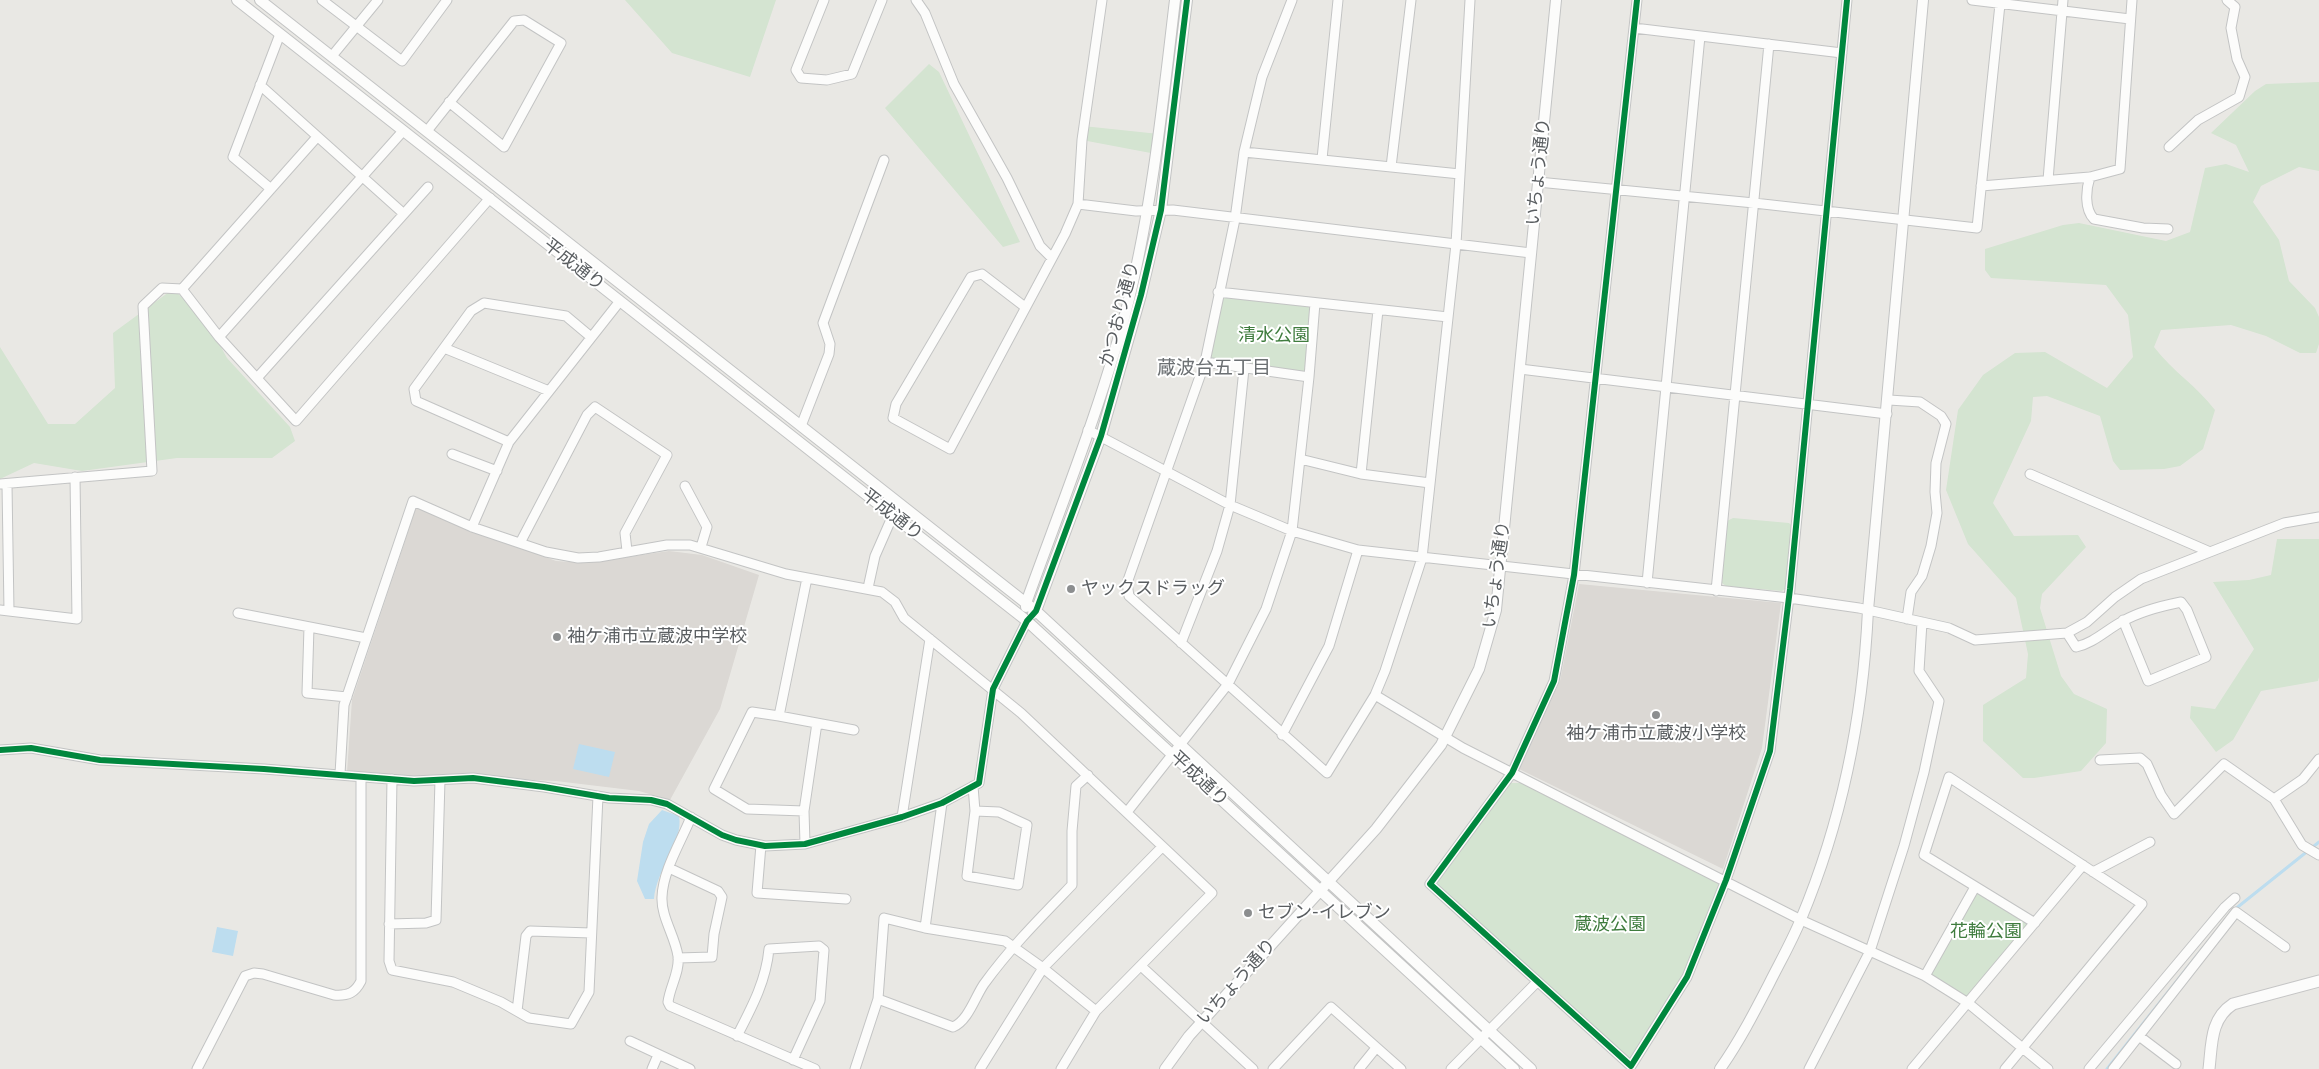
<!DOCTYPE html>
<html>
<head>
<meta charset="utf-8">
<style>
  body { margin:0 }
  canvas { display:block; background:#e9e8e4 }
</style>
</head>
<body>
<canvas width="2319" height="1069"></canvas>
<script>
const c = document.querySelector('canvas').getContext('2d');
c.lineJoin = 'round';
function fillPath(path, color) {
  c.fillStyle = color;
  c.fill(path, 'evenodd');
}
function stroke(path, color, width, dash) {
  c.strokeStyle = color;
  c.lineWidth = width;
  c.lineCap = dash ? 'butt' : 'round';
  c.setLineDash(dash || []);
  c.stroke(path);
}
function label(font, color, halo, rows, align = 'center') {
  c.font = font + ' "Fira Sans Condensed","Noto Sans JP",sans-serif';
  c.lineWidth = 4;
  c.setLineDash([]);
  c.textBaseline = 'middle';
  c.strokeStyle = halo;
  c.fillStyle = color;
  for (const [text, x, y, turn = 0] of rows) {
    c.save();
    c.translate(x, y);
    c.rotate((+turn || 0) * Math.PI / 180);
    c.textAlign = isNaN(turn) ? turn : align;
    if (halo) c.strokeText(text, 0, 0);
    c.fillText(text, 0, 0);
    c.restore();
  }
}
const education = new Path2D(`
  M416,508L556,561L587,563L669,551L702,555L759,575L720,709L670,800L639,791L556,781L472,777L412,779L347,772L352,700Z
  M1579,584L1781,603L1762,748L1723,869L1519,769L1560,681Z`);
const green = new Path2D(`
  M625,0H776L750,77L672,53Z
  M929,64L939,72L1020,242L1003,247L885,108Z
  M2319,82V171L2299,167L2261,186L2253,202L2279,240L2289,281L2315,308L2319,317V344L2316,353H2300L2266,336L2231,325L2161,330L2154,347C2172,371 2197,386 2215,410L2203,449L2180,466L2164,469L2120,470L2113,461L2100,416L2047,396L2033,397L2031,421L1993,503L2014,536L2078,535L2086,547L2042,594L2040,608L2061,676L2074,694L2107,709L2106,743L2081,771L2034,778H2023L1983,741V705L2026,678L2028,654L2016,598L1968,544L1946,490L1958,410L1983,375L2015,353L2045,352L2107,388L2133,357L2128,315L2106,285L1991,278L1985,270V249L2063,225L2079,223L2166,241L2190,232L2205,168L2226,164L2249,172L2236,145L2211,133L2255,91L2266,84Z
  M1083,126L1159,134L1156,154L1082,140Z
  M173,289L206,320L227,358L290,427L295,441L272,458H177L82,471L34,463L0,479V347L48,424H75L115,388L113,333Z
  M1218,292L1315,303L1309,377L1205,362Z
  M1733,518L1789,523L1793,527L1789,586L1782,591L1726,586L1722,583L1727,521Z
  M2277,539H2319V677L2318,681L2261,691L2233,740L2216,752L2190,718L2191,706L2215,709L2254,649L2213,582L2249,580L2271,575Z
  M1509,783H1521L1726,880L1687,977L1631,1066L1430,884Z
  M1975,887L2035,923L1968,1003L1925,976Z`);
const water = new Path2D(`
  M579,744L615,752L609,777L573,769Z
  M662,810L679,816C684,841 656,870 654,899H645L637,881L643,842L649,824Z
  M217,927L238,931L233,956L212,952Z`);
const stream = new Path2D(`
  M2234,910L2319,842
  M2107,1069L2203,948`);
const minor = new Path2D(`
  M322,0L402,61L447,0
  M824,0L796,70L801,78L827,80L852,74L882,0
  M916,0L925,13L954,84L1007,178L1040,246L1051,257
  M1292,0L1262,77L1244,152L1235,219L1205,362L1127,583L1129,596L1327,773L1375,695L1385,671L1422,558L1456,244L1470,0
  M1637,0L1574,575L1554,681L1512,773L1430,884L1631,1066L1687,977L1726,880L1770,751L1790,589L1847,0
  M1972,0L2130,19
  M1634,28L1842,53
  M332,56L378,0
  M260,85L404,214
  M427,131L514,21L524,20L561,43L504,147L449,102
  M317,137L182,289L219,337L296,421L490,198
  M2169,147L2198,120L2239,97L2245,77L2237,59L2231,28L2235,7L2227,0
  M1244,152L1460,174
  M1322,159L1338,0
  M1391,167L1411,0
  M2090,177C2086,189 2084,209 2094,219L2143,228L2168,229
  M2048,180L2063,0
  M1538,182L1754,203L1977,228L2000,4
  M1981,186L2090,177L2120,169L2132,0
  M271,189L233,157L280,34
  M1078,204L1136,211L1173,210L1531,253
  M1218,292L1448,317
  M1025,307L982,274L971,277L896,404L893,418L950,449L1065,234L1078,204L1082,140L1102,0
  M219,337L403,131
  M444,348L549,391
  M1205,362L1309,377
  M1520,369L1887,414
  M257,378L428,187
  M1889,400L1920,402L1941,416L1946,424L1936,463L1935,492L1937,513L1931,546L1922,576L1911,592L1907,619
  M801,426L829,354L830,344L823,323L884,160
  M1088,430L1230,505L1292,531L1358,550L1789,598L1859,608L1949,628L1975,640L2067,633L2087,622L2115,597L2141,579L2284,523L2319,517
  M509,442L416,401L414,389L471,311L484,303L566,316L591,337
  M452,454L497,471
  M1300,459L1361,474L1430,483
  M1361,474L1378,310
  M2030,474L2210,552
  M0,484L152,471L143,306L162,288L182,289
  M7,485L9,611
  M685,486L707,527L701,547
  M472,527L509,442L620,301
  M520,543L587,415L595,407L667,455L625,533L627,551
  M1647,583L1700,36
  M868,588L875,556L893,515
  M1716,591L1769,44
  M0,610L77,619L75,477
  M238,613L366,638
  M309,627L307,693L347,697
  M2067,633L2076,647C2094,643 2106,630 2123,621C2141,611 2161,606 2181,602L2187,610L2206,657L2148,681L2123,620
  M1181,643L1217,551L1230,505L1244,369
  M1375,695L1463,748L1801,920L1925,976L1968,1003L2048,1069
  M779,716L854,730
  M1282,735L1329,646L1358,550
  M0,750L31,748L100,760L264,769L414,781L473,778L544,787L609,798L651,800L667,804L722,835L736,840L765,846L805,844L902,817L942,803L979,783L993,689L1027,621
  M2100,760L2140,758L2147,764L2161,795L2174,814L2224,764L2274,799L2302,845L2319,855
  M340,774L344,705L413,501L472,527L546,552L578,558L599,557L667,545H690L786,574L882,592L895,602L904,618L1021,713L1212,893L1096,1011L1061,1069
  M392,779L389,961L392,970L453,982L501,1002L529,1018L571,1024L589,992L598,796
  M973,786L975,811L967,876L1018,885L1027,825L999,812L975,811
  M2274,799L2303,779L2319,759
  M804,811L817,723
  M1127,812L1228,684L1266,609L1292,531L1309,377L1315,303
  M691,817C681,842 663,870 662,897C661,917 675,936 678,956C680,972 670,986 668,1002L670,1006L815,1069
  M902,817L930,639
  M805,844L804,811L747,809L714,789L752,712L779,716L807,578
  M761,845L757,893L846,899
  M669,868L718,891L722,897L714,934L712,957L678,958
  M2093,872L2150,842
  M389,924L426,923L436,920L440,780
  M925,928L942,803
  M1141,966L1253,1069
  M1925,976L1975,887
  M878,999L953,1027C968,1021 975,997 984,984C1010,948 1041,917 1072,885V831L1076,786L1088,775
  M517,1011L526,936L530,931L591,933
  M737,1036C752,1007 766,981 769,949L819,946L824,950L820,1001L793,1060
  M2139,1036L2176,1064
  M630,1041L690,1069
  M197,1069L245,976L254,973L263,974L334,995C348,996 355,993 361,981V777
  M652,1069L658,1055
  M855,1069L878,999L884,918L925,928L1005,941L1043,968L1096,1011
  M980,1069L1043,968L1162,847
  M1273,1069L1331,1007L1401,1069
  M1359,1069L1376,1048
  M1451,1069L1537,982
  M1809,1069L1870,951L1904,846L1924,772L1939,701L1919,671L1922,622
  M1912,1069L2083,865
  M2005,1069L2142,904L1949,777L1924,855L2035,923
  M2089,1069L2225,907L2235,898
  M2113,1069L2236,912L2285,947`);
const tertiary = new Path2D(`
  M237,0L1027,621L1514,1069
  M260,0L1036,611L1531,1069
  M1026,607V603C1062,503 1103,402 1129,299C1153,200 1163,100 1175,0
  M1033,614L1036,611L1101,436L1141,295L1161,210L1187,0
  M1165,1069L1189,1036L1376,829L1441,745L1479,669L1496,610L1556,0
  M1720,1069C1739,1042 1754,1013 1769,984C1780,962 1792,941 1801,919C1842,821 1863,716 1868,610L1923,0`);
const secondary = new Path2D(`
  M2209,1069C2212,1044 2210,1019 2233,1004L2319,981`);
const cycleway = new Path2D(`
  M1637,0L1574,575L1554,681L1512,773L1430,884L1631,1066L1687,977L1726,880L1770,751L1790,589L1847,0
  M0,750L31,748L100,760L264,769L414,781L473,778L544,787L609,798L651,800L667,804L722,835L736,840L765,846L805,844L902,817L942,803L979,783L993,689L1027,621L1036,611L1101,436L1141,295L1161,210L1187,0`);
const markers = [
  [1071,589,5,"#8c8e8f"],
  [557,637,5,"#8c8e8f"],
  [1656,715,5,"#8c8e8f"],
  [1248,913,5,"#8c8e8f"]
];
const streetNames = [
  ["いちょう通り",1539,172,-84],
  ["平成通り",574,265,38],
  ["かつおり通り",1120,314,-75],
  ["平成通り",892,515,38],
  ["いちょう通り",1497,575,-82],
  ["平成通り",1199,779,43],
  ["いちょう通り",1237,982,-48]
];
const parkNames = [
  ["清水公園",1274,336],
  ["蔵波公園",1610,925],
  ["花輪公園",1986,932]
];
const poiNames = [
  ["ヤックスドラッグ",1081,589],
  ["袖ケ浦市立蔵波中学校",567,637],
  ["袖ケ浦市立蔵波小学校",1656,734,"center"],
  ["セブン-イレブン",1258,913]
];
const neighbourhoodNames = [
  ["蔵波台五丁目",1214,369]
];
fillPath(education, '#dbd8d4');
fillPath(green, '#d4e4d1');
fillPath(water, '#bdddef');
stroke(stream, '#bdddef', 3);
stroke(minor, '#c3c4c4', 11);
stroke(tertiary, '#c3c4c4', 12);
stroke(secondary, '#c6c6c6', 13);
stroke(minor, '#fcfcfb', 9);
stroke(tertiary, '#fcfcfb', 10);
stroke(secondary, '#fcfcfb', 11);
stroke(cycleway, '#00873e', 6);
for (const [x, y, r, color] of markers) {
  const dot = new Path2D();
  dot.arc(x, y, r, 0, 2 * Math.PI);
  c.fillStyle = color;
  c.fill(dot);
  stroke(dot, '#fff', 2);
}
label('18px', '#5a5e61', '#fff', streetNames);
label('18px', '#3f7c3e', '#fff', parkNames);
label('18px', '#5a5e61', '#fff', poiNames, 'left');
label('19px', '#6c7073', '#fff', neighbourhoodNames);
</script>
</body>
</html>
